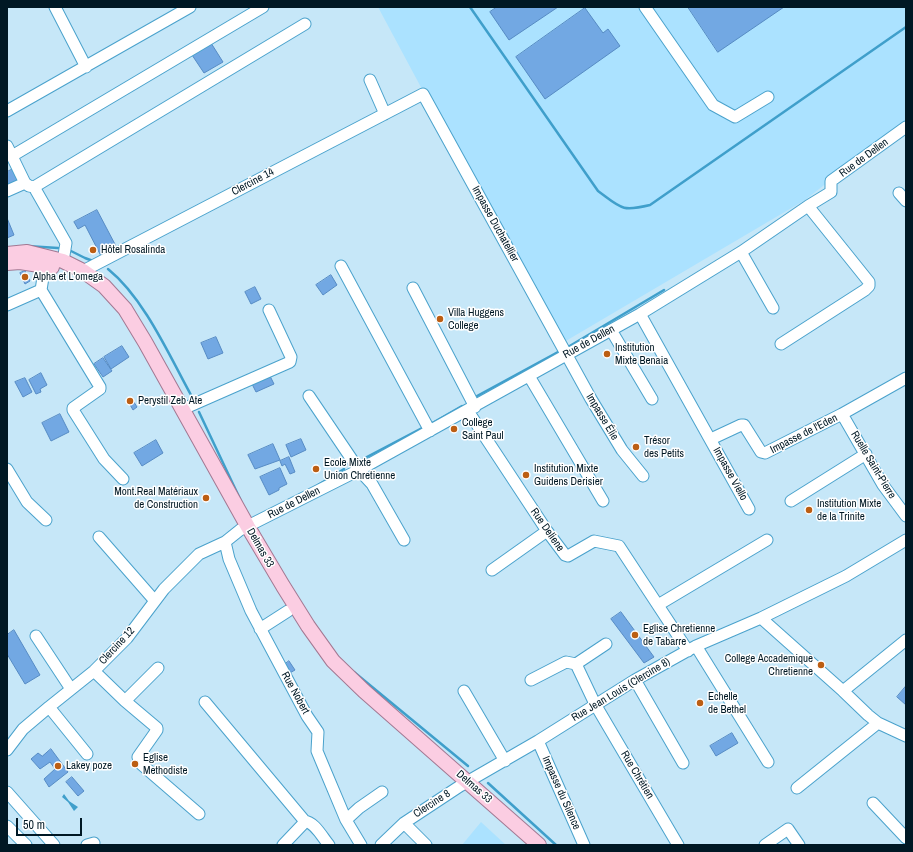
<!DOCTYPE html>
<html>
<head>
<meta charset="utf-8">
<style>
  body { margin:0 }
  #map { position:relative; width:913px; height:852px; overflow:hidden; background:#c6e7f8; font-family:"Archivo Narrow",sans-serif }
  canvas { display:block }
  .frame { position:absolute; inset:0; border:8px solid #001824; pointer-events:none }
  .scale { position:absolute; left:16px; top:818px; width:66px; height:18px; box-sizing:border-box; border:2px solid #001824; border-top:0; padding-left:5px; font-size:12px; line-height:14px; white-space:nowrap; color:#001824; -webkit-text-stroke:3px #fff; paint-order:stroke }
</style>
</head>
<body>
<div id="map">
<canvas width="913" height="852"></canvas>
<div class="frame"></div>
<div class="scale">50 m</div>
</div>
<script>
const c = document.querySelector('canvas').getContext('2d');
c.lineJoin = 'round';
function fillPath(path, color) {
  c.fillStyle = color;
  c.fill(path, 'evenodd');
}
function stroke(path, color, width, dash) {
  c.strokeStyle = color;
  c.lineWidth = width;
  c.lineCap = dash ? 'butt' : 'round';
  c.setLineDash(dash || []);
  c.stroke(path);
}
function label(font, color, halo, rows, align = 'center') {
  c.font = font + ' "Archivo Narrow",sans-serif';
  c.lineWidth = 3;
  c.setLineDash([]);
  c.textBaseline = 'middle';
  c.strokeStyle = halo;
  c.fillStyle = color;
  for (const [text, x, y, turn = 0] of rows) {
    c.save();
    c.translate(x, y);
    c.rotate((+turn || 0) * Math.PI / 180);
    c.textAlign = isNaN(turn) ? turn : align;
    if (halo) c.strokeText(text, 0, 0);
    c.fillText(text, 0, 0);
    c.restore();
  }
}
const built = new Path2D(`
  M378,7H906V121L805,200L559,345Z
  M481,822L506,845H462Z`);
const water = new Path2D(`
  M64,794L69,801L78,807L74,811L68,802L62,797Z`);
const stream = new Path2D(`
  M470,7L598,191C621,208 621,212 650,205L906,27
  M27,246L58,248
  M71,251L85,258L93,261
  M108,269C144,298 169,355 191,395
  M568,347L664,290
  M477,396L558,352
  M199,412L241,501
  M429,425L462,406
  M363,459L424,427
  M318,485L344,469
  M354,672L468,766
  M488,783L556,845`);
const building = new Path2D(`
  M497,7H558L509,40L490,12Z
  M688,7H784L718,52Z
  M585,8L603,33L608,29L620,46L545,99L516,57Z
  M211,43L223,62L204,73L192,55Z
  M15,168L20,179L7,185V172Z
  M97,210L117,248L101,256L85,225L78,229L74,222Z
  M7,218L14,235L7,238Z
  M25,271L30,281L25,284L20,273Z
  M331,275L337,285L323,295L316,285Z
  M255,287L261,299L251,304L245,292Z
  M216,337L223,353L208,359L201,343Z
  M122,346L129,357L111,369L104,357Z
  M103,358L112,371L103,377L94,364Z
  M41,373L47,385L40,389L41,392L36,394L29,380Z
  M270,376L274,384L256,392L252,384Z
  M25,378L32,392L23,397L15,382Z
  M132,399L137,407L133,410L128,401Z
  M60,414L69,432L51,441L42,423Z
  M301,439L306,450L291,457L286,445Z
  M156,440L163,453L142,466L134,453Z
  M273,444L280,460L255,469L248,455Z
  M289,457L295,472L290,474L285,464L282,466L280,461Z
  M280,468L287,484L279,488V490L269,495L260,477Z
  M621,612L654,657L644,663L611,619Z
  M14,630L40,675L25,684L7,654V635Z
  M289,661L295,670L288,674L283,666Z
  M906,686V705L897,697Z
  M732,733L738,743L716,756L710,746Z
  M51,749L68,772L49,787L44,779L55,769L50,762L40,769L31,759L38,753L42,756Z
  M72,777L84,791L78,796L66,782Z`);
const minor = new Path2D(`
  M55,7L86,67
  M645,7L713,105L735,117L768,97
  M370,80L385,114
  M7,111L190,7
  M7,146L25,183L29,186L34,187L66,243L63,261
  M12,156L263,7
  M34,187L305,24
  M7,191L25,183
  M899,193L906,201
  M741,252L773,308
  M45,265L41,290L100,387V389L73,408V410L104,459L123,479
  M341,266L430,431
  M83,271L423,94L591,399L622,450L643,476
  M413,288L475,407
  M7,305L41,290
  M640,314L749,509
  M611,330L652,399
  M781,344L865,290L869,286V282L808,206
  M529,376L603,501
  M309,396L359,470L372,484L404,540
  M183,409L290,362L291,357L269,310
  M468,411L547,531L565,555L568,556L594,541L619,546L688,651
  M842,414L883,485L906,516
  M711,439L741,425H744L761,452L765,453L842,414L906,378
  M7,469L27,502L46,520
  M791,501L866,454
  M99,537L155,601
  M225,542L229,559L251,611L307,716L318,732L317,751L322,763L346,820L361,845
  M492,570L547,531
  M658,605L767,540
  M761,618L843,691L868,715L878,723L906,736
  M260,629L288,611
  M36,636L71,689
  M696,646L768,762
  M576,664L606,644
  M94,671L125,701L157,728V730L138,757L140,763L199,814
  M531,680L566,662L576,664L595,704L678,845
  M635,680L683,763
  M464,691L505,761
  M843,691L906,640
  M125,701L158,668
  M205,702L303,819L304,821C315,822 322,837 329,845
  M49,707L87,754
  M538,741L584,845
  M7,750L23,729L49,707L94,671L127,638L164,589L199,554L225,542L240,530L359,470L640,314L741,252L808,206L831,192V181L906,127
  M797,788L878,723
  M7,792L54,845
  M873,803L906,838
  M346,820L359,808L382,792
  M404,823L426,845
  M7,826L26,845
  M87,845L94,843
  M283,845L303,824L304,821
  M381,845L404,823L460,786L538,741L635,680L696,646L761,618L846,576L906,540
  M765,845L788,829L799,845`);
const major = new Path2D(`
  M7,254L27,252L63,261L83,271L104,286L125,309L145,342L248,527L283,586L308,626L333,661L364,691L539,845
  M7,263L20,262L52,267`);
const markers = [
  [93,250,4,"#bc5e13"],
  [25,277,4,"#bc5e13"],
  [440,319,4,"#bc5e13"],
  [607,354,4,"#bc5e13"],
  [130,401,4,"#bc5e13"],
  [454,429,4,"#bc5e13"],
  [636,447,4,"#bc5e13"],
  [316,469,4,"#bc5e13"],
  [526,475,4,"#bc5e13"],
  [206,498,4,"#bc5e13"],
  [809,510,4,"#bc5e13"],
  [635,635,4,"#bc5e13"],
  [821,665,4,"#bc5e13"],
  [700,703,4,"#bc5e13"],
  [135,764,4,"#bc5e13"],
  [58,766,4,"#bc5e13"]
];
const streetNames = [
  ["Rue de Dellen",864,158,-36],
  ["Clercine 14",253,182,-28],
  ["Impasse Duchatellier",495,224,61],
  ["Rue de Dellen",589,342,-29],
  ["Impasse Élie",602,417,59],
  ["Impasse de l'Eden",804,434,-27],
  ["Ruelle Saint-Pierre",873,465,59],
  ["Impasse Viello",730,474,61],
  ["Rue de Dellen",294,503,-27],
  ["Rue Deliene",547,530,55],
  ["Delmas 33",260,548,60],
  ["Clercine 12",117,646,-47],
  ["Rue Jean Louis (Clercine 8)",621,690,-31],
  ["Rue Nobert",295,693,61],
  ["Rue Chrétien",637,775,59],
  ["Delmas 33",474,787,41],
  ["Impasse du Silence",561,793,66],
  ["Clercine 8",432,804,-33]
];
const poiNames = [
  ["Hôtel Rosalinda",101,250],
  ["Alpha et L'omega",33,277],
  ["Villa Huggens",448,313],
  ["College",448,326],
  ["Institution",615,348],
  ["Mixte Benaia",615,361],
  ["Perystil Zeb Ate",138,401],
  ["College",462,423],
  ["Saint Paul",462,436],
  ["Trésor",644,441],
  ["des Petits",644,454],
  ["Ecole Mixte",324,463],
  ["Union Chretienne",324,476],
  ["Institution Mixte",534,469],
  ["Guidens Derisier",534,482],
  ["Mont.Real Matériaux",198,492,"right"],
  ["de Construction",198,505,"right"],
  ["Institution Mixte",817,504],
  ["de la Trinite",817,517],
  ["Eglise Chretienne",643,629],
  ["de Tabarre",643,642],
  ["College Accademique",813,659,"right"],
  ["Chretienne",813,672,"right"],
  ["Echelle",708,697],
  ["de Bethel",708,710],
  ["Eglise",143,758],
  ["Methodiste",143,771],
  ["Lakey poze",66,766]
];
fillPath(built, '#abe2ff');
fillPath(water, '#3f9fcb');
stroke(stream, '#3f9fcb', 2.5);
fillPath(building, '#72a8e3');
stroke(building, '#568bc4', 1);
stroke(minor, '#4aa2cc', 13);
stroke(major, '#a27892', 16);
stroke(minor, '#fff', 11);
stroke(major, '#fbcde2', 14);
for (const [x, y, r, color] of markers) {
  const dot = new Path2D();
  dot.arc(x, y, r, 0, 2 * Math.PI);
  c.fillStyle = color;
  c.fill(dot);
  stroke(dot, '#fff', 1.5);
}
label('11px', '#001824', '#fff', streetNames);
label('11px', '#001824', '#fff', poiNames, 'left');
</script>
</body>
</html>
